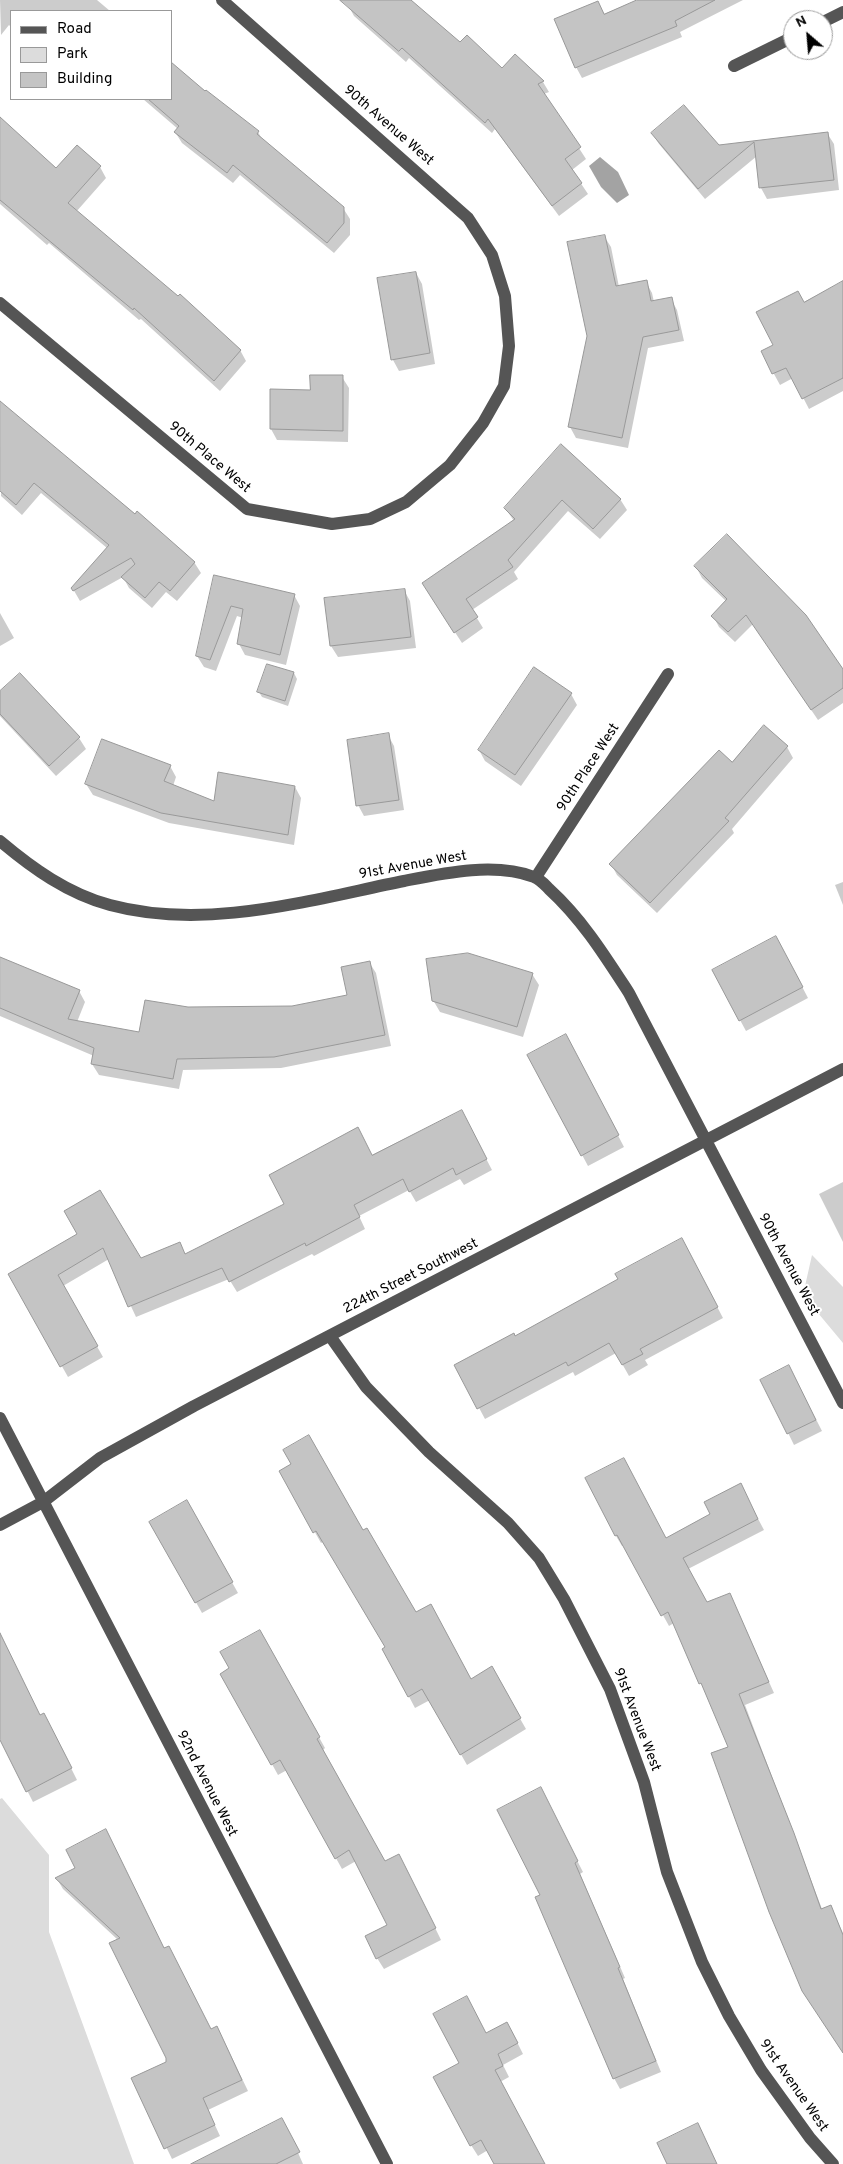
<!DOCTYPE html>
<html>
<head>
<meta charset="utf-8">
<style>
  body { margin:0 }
  #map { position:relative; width:843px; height:2164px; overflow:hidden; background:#fff; font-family:Overpass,sans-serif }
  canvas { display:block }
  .legend { position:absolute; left:10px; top:10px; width:162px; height:90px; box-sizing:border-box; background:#fff; border:1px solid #999; margin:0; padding:6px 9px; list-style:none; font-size:15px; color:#000 }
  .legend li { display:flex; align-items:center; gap:10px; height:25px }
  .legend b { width:25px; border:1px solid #999 }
  .north { position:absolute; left:783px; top:10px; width:50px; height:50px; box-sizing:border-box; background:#fff; border:1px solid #999; border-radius:50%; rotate:333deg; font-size:14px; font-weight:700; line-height:20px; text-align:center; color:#000 }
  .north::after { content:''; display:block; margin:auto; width:18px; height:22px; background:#000; clip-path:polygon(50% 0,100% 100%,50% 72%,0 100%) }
</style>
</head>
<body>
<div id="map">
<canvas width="843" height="2164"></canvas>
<ul class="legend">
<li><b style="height:6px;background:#555"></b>Road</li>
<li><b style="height:14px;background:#dcdcdc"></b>Park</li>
<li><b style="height:14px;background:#c4c4c4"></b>Building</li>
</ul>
<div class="north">N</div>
</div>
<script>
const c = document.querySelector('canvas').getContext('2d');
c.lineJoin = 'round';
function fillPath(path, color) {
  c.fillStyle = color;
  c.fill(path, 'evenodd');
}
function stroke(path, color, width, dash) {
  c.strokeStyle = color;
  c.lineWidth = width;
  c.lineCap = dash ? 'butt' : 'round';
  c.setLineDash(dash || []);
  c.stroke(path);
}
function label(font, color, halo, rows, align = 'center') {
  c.font = font + ' Overpass,sans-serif';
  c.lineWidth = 4;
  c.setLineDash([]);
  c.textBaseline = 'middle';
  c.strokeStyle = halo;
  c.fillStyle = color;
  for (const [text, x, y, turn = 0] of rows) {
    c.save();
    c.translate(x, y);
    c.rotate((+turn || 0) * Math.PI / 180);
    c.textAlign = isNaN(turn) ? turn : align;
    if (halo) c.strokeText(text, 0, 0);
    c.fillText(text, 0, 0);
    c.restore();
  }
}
const green = new Path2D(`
  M812,1255L843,1287V1343L803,1295Z
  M2,1798L49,1855V1932L134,2164H0V1799Z`);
const water = new Path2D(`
  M600,157L618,172L629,195L617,203L601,187L589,166Z`);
const shadow = new Path2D(`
  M0,0H97L110,11H11V27L9,25L1,35Z
  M353,0H409L460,44L502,70L515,56L543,82L549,92L544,94L586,159L572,170L588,194L559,216L495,129L492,133L409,58L406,62L354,16L348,5Z
  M640,0H743L680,32L682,37L582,78L576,67L598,3L605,15Z
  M206,92L258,132L263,141L343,208L350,219V235L334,253L240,175L233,183L182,143L175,132L178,129L143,99H171Z
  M0,127L56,170L100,167L106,178L76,212L240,350L246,361L220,391L141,319L139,320L49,243L47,245L0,204Z
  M652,133L718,147L827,133L834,144L839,190L767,199L761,188L757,156L705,199L659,144Z
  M604,236L611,247L619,287L646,282L652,293L654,302L671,299L677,310L684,341L648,348L628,448L576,438L570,427L588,336Z
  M416,273L422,284L435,364L399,371L393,360Z
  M843,282V391L809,409L793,378L780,385L762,352L775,345L804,303Z
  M342,377L349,388L348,442L277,440L271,429L311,391Z
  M0,404L194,562L201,573L177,601L166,592L152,608L129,588L123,577L80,601L73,589L107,548L41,493L22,515L1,496Z
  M561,445L620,499L627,510L600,539L568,511L514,572L518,579L472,610L483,628L462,643L430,594L514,521L505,508Z
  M696,567L843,671V703L818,720L753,624L735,642L719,627L713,616L727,602L702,578Z
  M215,576L294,595L300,606L286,665L245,655L239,644L243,618L237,616L216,671L204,667L197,656Z
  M404,590L410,601L416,648L338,657L331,646L326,599Z
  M0,613L14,638L0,646Z
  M294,673L297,679L288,706L262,697L259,692Z
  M0,693L79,738L86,749L56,776L0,716Z
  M571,694L577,705L521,786L485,761L479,750Z
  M764,727L787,747L793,758L732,829L734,833L657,913L617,875L611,864L732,764Z
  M388,735L394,746L404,810L364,816L358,805Z
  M170,766L176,777L173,786L215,802L295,787L301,798L294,845L169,823L93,795L86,784Z
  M843,882V905L835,885Z
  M782,948L808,998L746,1031L740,1020Z
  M0,958L79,991L85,1002L77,1022L140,1034L188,1009L292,1007L348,996L369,962L376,973L391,1046L281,1068L183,1070L179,1089L99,1075L92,1064L94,1056L0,1016Z
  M532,974L539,985L523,1037L440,1012L433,1000Z
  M572,1047L624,1147L588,1166L529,1055Z
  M467,1122L492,1170L464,1185L460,1179L416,1202L409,1190L359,1216L365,1229L314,1256L312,1254L237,1292L229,1279L136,1317L109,1259L63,1286L103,1357L68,1377L10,1274L79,1235L140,1260L185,1255L286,1205L372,1156Z
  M843,1182V1242L819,1194Z
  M688,1251L723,1318L645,1360L648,1365L629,1376L616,1353L575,1376L573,1372L485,1419L456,1365L515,1338L619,1280Z
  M795,1378L822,1431L794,1445L762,1380Z
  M281,1472L362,1532L416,1614L471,1680L491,1668L526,1729L467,1765L430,1700L415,1708L384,1649L386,1648L324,1541L321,1543Z
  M586,1478L666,1540L746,1496L764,1530L688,1569L707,1604L735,1606L774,1693L745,1705L822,1909L830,1906L843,1933V2053L730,1747L706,1694L674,1623L669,1626L624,1545L622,1546L616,1536Z
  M187,1502L238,1593L202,1613L151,1522Z
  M260,1632L325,1748L323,1750L385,1862L405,1866L441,1940L384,1969L377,1958L388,1925L356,1861L342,1869L287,1770L278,1775L222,1674L231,1669Z
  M0,1636L40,1716L50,1726L77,1780L33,1802L0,1737Z
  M546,1800L583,1872L580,1874L625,1978L623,1979L661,2072L620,2089L614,2078L542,1896Z
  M106,1831L164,1950L211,2031L223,2039L248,2091L208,2110L220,2136L172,2159L133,2079L167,2063V2058L118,1940L63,1889L57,1879L77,1869Z
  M513,2034L523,2054L503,2065L509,2077L500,2082L544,2164H495L488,2150L478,2156L471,2145L460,2064Z
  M288,2130L303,2164H216Z`);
const building = new Path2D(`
  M340,0H411L460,42L467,35L502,68L515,54L544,81L538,84L581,147L565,159L582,183L552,206L488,119L485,123L402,48L399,51Z
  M637,0H715L675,21L677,26L575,68L554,19L598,1L604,14Z
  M171,62L205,91L206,90L259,131L257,134L344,207V223L327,243L233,165L227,173L174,132L179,126L148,99H171Z
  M684,105L719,145L828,132L834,180L759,188L754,142L698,189L651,133Z
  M0,117L56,168L77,145L101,166L68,203L178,296L180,294L241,350L214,381L134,308L133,310L0,200Z
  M605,235L616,286L647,280L651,301L672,297L679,330L643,337L622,438L568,427L587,336L567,242Z
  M416,272L430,353L391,360L377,278Z
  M843,281V378L802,399L786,368L772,374L761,351L773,345L756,312L798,291L804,302Z
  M310,375H343V431L270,429V389L310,390Z
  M0,401L135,514L137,511L195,562L170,591L159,582L145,598L121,577L135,564L131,558L73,591L71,588L109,545L34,483L16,505L0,491Z
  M561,444L621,499L593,529L562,500L508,560L513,567L466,599L478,617L454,633L422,583L515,519L504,508Z
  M727,534L806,615L843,669V688L811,710L746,615L728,632L711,616L727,599L694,566Z
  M214,575L295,594L280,655L237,644L243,609L231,606L210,660L196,656Z
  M405,589L411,637L330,646L324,598Z
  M267,664L294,672L285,701L257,692Z
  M534,667L572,693L515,775L478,750Z
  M20,673L80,737L49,766L0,714V691Z
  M764,725L788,746L725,818L729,821L650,903L609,864L719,750L732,762Z
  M389,733L399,800L356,806L347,740Z
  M102,739L171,765L164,781L214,801L218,772L295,786L288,835L161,813L85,784Z
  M776,936L803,987L739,1021L712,970Z
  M468,953L533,973L517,1027L432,1001L426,959Z
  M0,957L80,990L68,1019L139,1032L145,1000L188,1007L292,1006L347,995L341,967L370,961L385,1035L274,1057L177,1059L173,1079L91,1064L94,1048L0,1008Z
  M566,1034L619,1135L581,1156L527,1055Z
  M462,1110L487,1159L456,1175L453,1168L409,1192L403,1179L354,1205L360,1217L306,1246L305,1243L229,1282L222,1268L128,1307L103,1248L58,1275L98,1346L60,1367L8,1274L77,1234L64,1211L100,1190L141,1258L180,1242L185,1254L284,1204L269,1175L358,1127L372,1155Z
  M682,1238L718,1307L640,1349L643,1354L622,1365L609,1343L568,1366L566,1362L477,1409L454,1365L514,1333L515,1336L618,1279L615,1274Z
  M789,1365L816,1420L787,1434L760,1380Z
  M309,1435L363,1530L367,1528L416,1612L431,1604L471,1679L492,1666L521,1718L460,1755L422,1689L408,1697L382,1649L385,1647L316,1531L313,1533L279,1471L291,1464L283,1450Z
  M624,1458L666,1538L710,1514L704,1502L741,1483L758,1519L683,1558L707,1602L730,1593L769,1682L739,1694L794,1833L821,1909L831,1905L843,1935V2053L802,1991L769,1912L711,1753L728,1747L701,1683L699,1684L668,1612L661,1616L617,1535L615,1536L585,1478Z
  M187,1500L233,1582L195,1603L149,1522Z
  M260,1630L320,1737L317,1739L385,1861L399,1854L436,1928L376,1959L365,1936L387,1925L349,1850L335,1859L280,1760L271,1765L220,1674L229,1668L220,1652Z
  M0,1633L40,1715L44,1713L72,1768L26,1792L0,1740Z
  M541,1787L578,1861L575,1863L620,1967L618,1968L656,2061L613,2079L535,1897L540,1895L497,1810Z
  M106,1829L164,1948L169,1946L211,2029L217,2026L242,2080L203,2098L215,2125L164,2149L131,2078L166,2062V2058L109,1943L120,1938L55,1878L75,1868L66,1850Z
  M467,1996L486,2033L507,2022L518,2043L498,2054L503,2066L495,2070L545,2164H494L481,2140L470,2146L433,2077L459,2063L433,2014Z
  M282,2118L300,2152L276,2164H191Z
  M698,2123L717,2164H667L657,2143Z`);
const minor = new Path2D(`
  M823,22L843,12
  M734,66L793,37
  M0,303L247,509L332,524L370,519L406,502L450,465L483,423L504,386L509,346L505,296L492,255L468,218L222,0
  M0,841C32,868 68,894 110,905C206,931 309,900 404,881C444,873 495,862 534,877C540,879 545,885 549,889C582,919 605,956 629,993L843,1403
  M536,877L668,674
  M330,1336L366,1387L429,1452L508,1523L539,1558L564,1599L610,1689L644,1782L667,1872L702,1962L729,2016L761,2070L810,2138L833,2164
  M0,1418L387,2164
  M0,1525L43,1502L100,1458L194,1406L843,1069`);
const streetNames = [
  ["90th Avenue West",388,126,41],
  ["90th Place West",209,458,40],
  ["90th Place West",589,768,-57],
  ["91st Avenue West",413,866,-10],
  ["90th Avenue West",788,1265,62],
  ["224th Street Southwest",411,1277,-27],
  ["91st Avenue West",636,1720,69],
  ["92nd Avenue West",206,1784,63],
  ["91st Avenue West",793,2086,55]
];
fillPath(green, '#dcdcdc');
fillPath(water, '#a3a3a3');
fillPath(shadow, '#0003');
fillPath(building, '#c4c4c4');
stroke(building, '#999', 1);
stroke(minor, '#555', 12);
label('14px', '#000', '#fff', streetNames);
</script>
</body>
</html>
